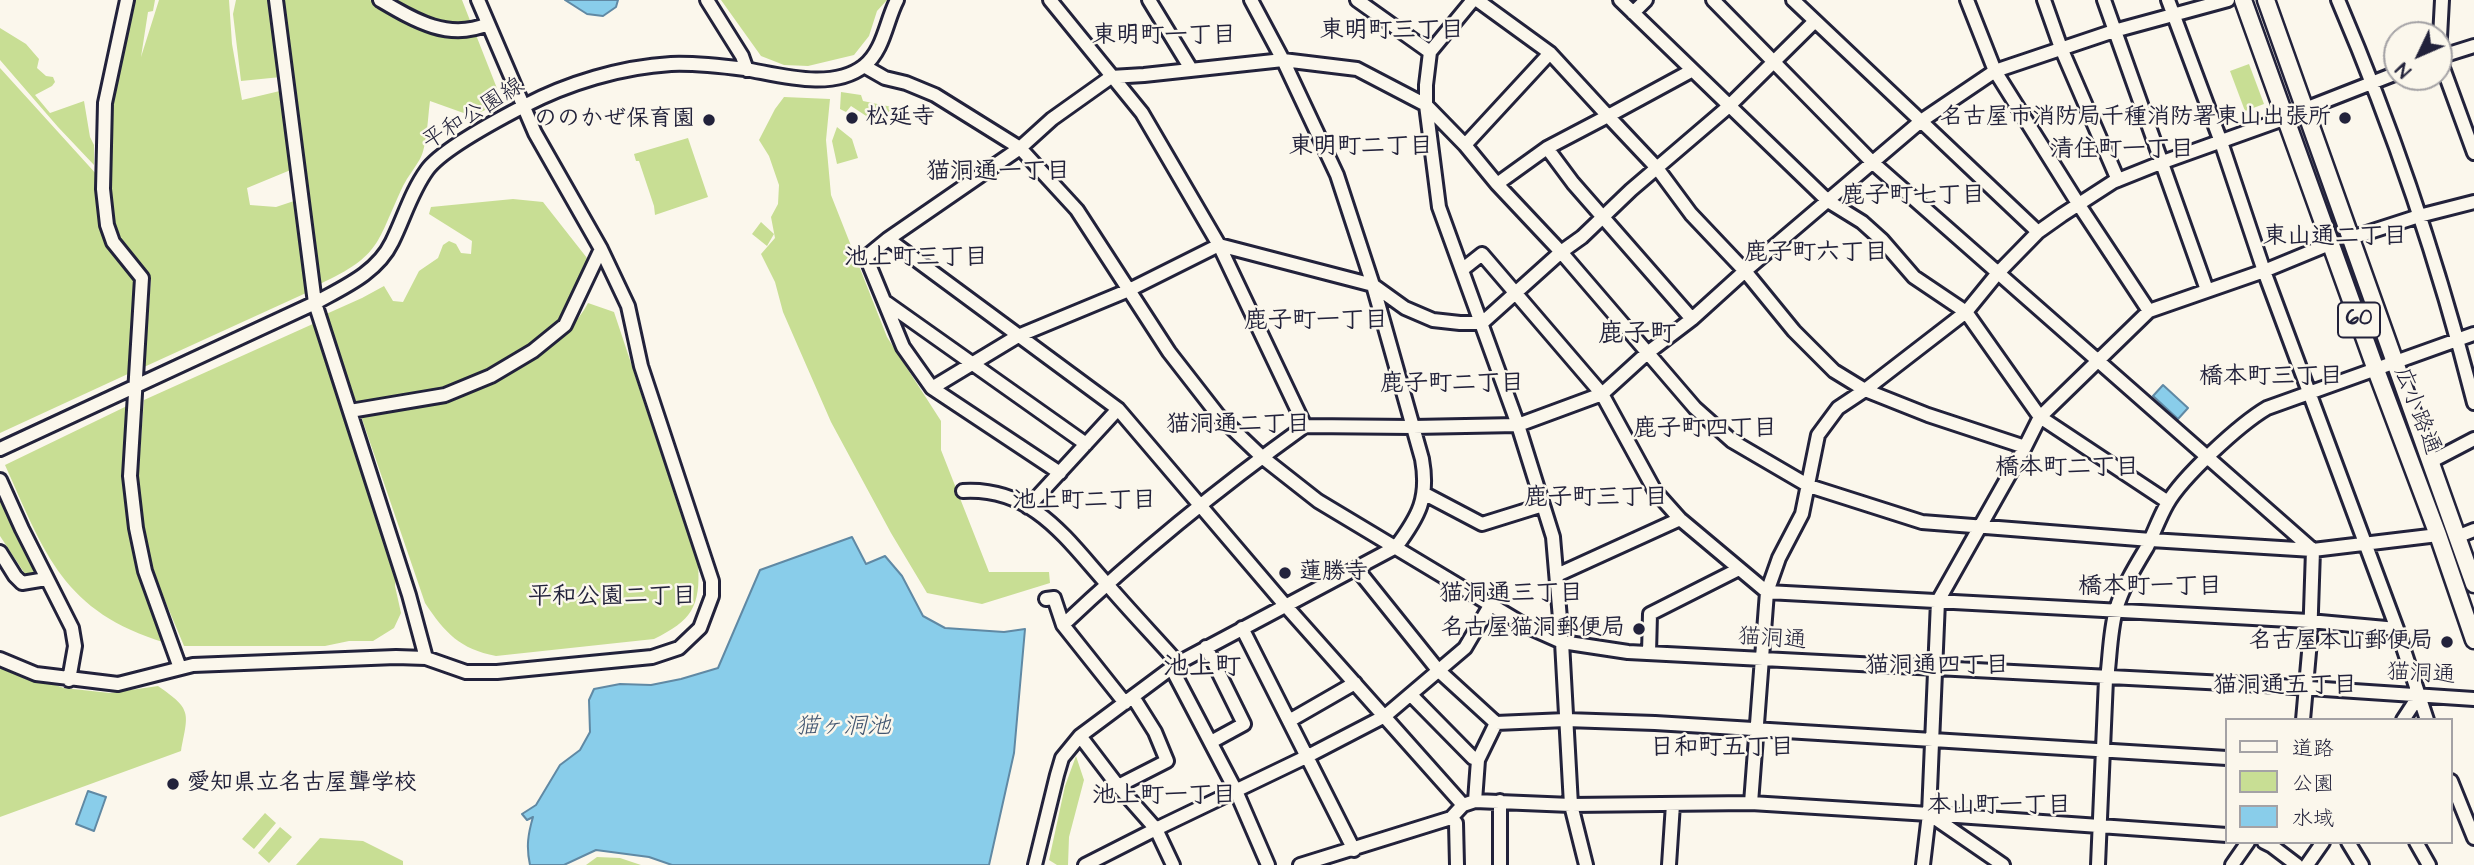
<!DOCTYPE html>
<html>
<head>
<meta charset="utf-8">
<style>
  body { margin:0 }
  #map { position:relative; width:2474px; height:865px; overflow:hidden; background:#fbf7ec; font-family:"Architects Daughter","Klee One",sans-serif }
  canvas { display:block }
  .legend { position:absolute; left:2225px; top:718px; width:228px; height:126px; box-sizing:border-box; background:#fbf7ec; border:2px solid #a4a2a5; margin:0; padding:9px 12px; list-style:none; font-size:21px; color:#22223b }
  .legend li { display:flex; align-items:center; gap:14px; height:35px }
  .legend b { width:35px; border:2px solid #a4a2a5 }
  .north { position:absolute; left:2383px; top:21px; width:70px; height:70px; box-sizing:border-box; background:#fbf7ec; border:2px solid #a4a2a5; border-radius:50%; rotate:226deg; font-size:19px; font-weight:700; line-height:28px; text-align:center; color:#22223b }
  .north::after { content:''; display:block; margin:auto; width:24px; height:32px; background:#22223b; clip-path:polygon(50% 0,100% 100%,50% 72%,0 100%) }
</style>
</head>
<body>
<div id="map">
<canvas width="2474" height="865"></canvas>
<ul class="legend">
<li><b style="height:9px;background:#fbf7ec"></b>道路</li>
<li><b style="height:19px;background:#c8de94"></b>公園</li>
<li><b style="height:19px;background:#89cdea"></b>水域</li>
</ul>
<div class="north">N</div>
</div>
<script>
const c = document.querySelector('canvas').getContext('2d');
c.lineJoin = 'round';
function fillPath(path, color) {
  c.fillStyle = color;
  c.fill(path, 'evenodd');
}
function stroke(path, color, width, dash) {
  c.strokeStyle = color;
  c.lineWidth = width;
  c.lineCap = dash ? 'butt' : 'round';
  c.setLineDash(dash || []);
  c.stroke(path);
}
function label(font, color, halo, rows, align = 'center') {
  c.font = font + ' "Architects Daughter","Klee One",sans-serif';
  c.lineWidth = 5;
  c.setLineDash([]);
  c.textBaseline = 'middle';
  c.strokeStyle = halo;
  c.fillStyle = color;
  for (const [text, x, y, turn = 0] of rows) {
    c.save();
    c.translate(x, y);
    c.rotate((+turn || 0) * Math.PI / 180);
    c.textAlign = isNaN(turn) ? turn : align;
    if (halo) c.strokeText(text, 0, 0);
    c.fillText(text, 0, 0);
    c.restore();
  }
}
const green = new Path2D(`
  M130,0H155L153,11L148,12L141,57L159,0H229L232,44L242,100L284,90L293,169L247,188L250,205L276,207L294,201L306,293L144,367L151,280L121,241L115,226L110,187V114Z
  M236,0H270L281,77L241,81L233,14Z
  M283,0H370L420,28L439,34L476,35L500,96L496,105L472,116L430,101C428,115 427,147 420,159C415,168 408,176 403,186C376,243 382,255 320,284Z
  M387,0H462L471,23L439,24Z
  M721,0H887L877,11L869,36L854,55L808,66L784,65L761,56Z
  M0,28L26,44L39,59L37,68L46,76L53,77L55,82L52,86L35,95L50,113L84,101L90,137L94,145V165L58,127L0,60Z
  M2249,64L2264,104L2245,111L2230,71Z
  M0,68L98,176L102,220L140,288L130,373L0,433Z
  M841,92L861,95L863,101L892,107L880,125L851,106L846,112L840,109Z
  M784,97L830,99L826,140L831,195L887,337L941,421V450L989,572H1049L1050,583L982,604L927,593L891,533L831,422L783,312L775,282L761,254L775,238L771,217L778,204L779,185L769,156L759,140L775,109Z
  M837,127L852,139L858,158L837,164L832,141Z
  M688,138L708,197L655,215L654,206L639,161H636L634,154Z
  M513,199L543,202L587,258L576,290L561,320L521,351L483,373L448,388L356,404L324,315L362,298L384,286L393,301L403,302L419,271L438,258L443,245L449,241L456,244L461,253L471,254L472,241L429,214L431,207Z
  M761,222L774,234L767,246L752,234Z
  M588,303L614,312L698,564C701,607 691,621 654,639L496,656C460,649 445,633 425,603L361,416C392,410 431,407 461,397C500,384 569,341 588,303Z
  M315,323L397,566L395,586L401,613L394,628L373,641H349L325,646H184L153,572L143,524L138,478L144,400Z
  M129,405L127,471L166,643C63,612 45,554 5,465Z
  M0,492L38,572L27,577L0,536Z
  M0,665L64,688L110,693L158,686C193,710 188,713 181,751L0,817Z
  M1076,756L1084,780L1069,837L1068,865H1057L1049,860L1065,786Z
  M265,813L276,823L254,849L242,839Z
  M280,827L292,837L269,863L258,853Z
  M320,838L363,841L403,861V865H296Z
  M597,857L620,858L641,865H586Z`);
const water = new Path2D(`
  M565,0H618L616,7L603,16L587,14Z
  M2163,385L2188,408L2178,419L2153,396Z
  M852,537L866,564L885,556L902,576L923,616L945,628L1004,632L1025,629L1014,753L989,865H672L649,857L596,850L564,865H530C526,847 528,834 533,817L527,820L522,814L536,805L560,765L580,750L590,732L589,700L594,689L620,684L651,685L681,679L718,668L760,570Z
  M88,791L106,797L94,831L76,824Z`);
const minor = new Path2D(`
  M127,0L105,103L103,189L107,225L113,242L142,278L130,476L136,528L145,571L180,668
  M276,0L315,303L409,595L426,658
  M380,0C414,20 448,41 488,24
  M707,0L742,56L747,70
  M1050,0L1142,113L1219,245L1305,426L1413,427L1518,425L1439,207L1426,105V85L1430,52
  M1149,0L1191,69
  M1357,0L1430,52L1473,0
  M1477,0L1550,53L1608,116L1691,71
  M1620,0L1828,201L1862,222L1882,240L1914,277L1966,312L2040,417L2168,502
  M1713,0L1872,162L2313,550
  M1793,0L2038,232
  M2044,0L2061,48L2118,180
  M2104,0L2207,290
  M2168,0L2221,142L2264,271L2397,629L2427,720
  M2228,0L2114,31L1995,71L2079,205L2149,311L2040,417L2025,447L1938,601L1929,814L1751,803L1767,592L1779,558L1802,514L1818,435L1838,408L1865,390L1966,312L1997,274L2038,232L2062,215L2113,182L2163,162L2286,118
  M2338,0C2394,131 2439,265 2474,403
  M1633,13L1646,0
  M1814,22L1728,107L1631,190L1582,237L1561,252L1695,408L1732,441L1809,486L1922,522L2151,540L2313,550L2438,535
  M2439,56L2442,0
  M2439,57L2474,153
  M2439,57L2474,46
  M864,66L885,78L906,83L935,95L1020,148L1077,210L1169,352L1218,415L1262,457L1318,501L1526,626L1562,642L1628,652L2264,685L2474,699
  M2305,109L2397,73
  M1465,145L1550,53
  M1547,148L1573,183L1692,319
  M2351,238L2419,216L2474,202
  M888,239L866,257L903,347L932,388L1060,473
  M1463,269L1482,254L1602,394L1655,491L1680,519L1767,592L2309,621L2397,629
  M884,301L1086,444
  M2149,311L2264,271L2332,243
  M932,388L1018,336L1129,290L1219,245L1373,285L1405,308L1433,320L1460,323H1482L1561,252L1497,184
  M350,411L445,395L491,376L533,351L565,325L601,249
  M0,449L315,303C344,287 377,273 392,242C404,218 411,192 427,170C442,149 499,119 524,106C568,83 621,67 671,64C695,63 721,66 745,69C780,75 832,91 864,66C884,50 886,21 897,0
  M2432,461L2474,439
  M0,480L22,529L72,628L75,646L69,680
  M963,491C1032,487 1065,537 1106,583C1129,610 1154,636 1178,663
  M1425,494L1482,524L1543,505
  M1028,507L1118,409
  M2459,536L2474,530
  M0,552L15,576L22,583L46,579
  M1357,569L1438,670L1496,723L1566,720L1655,723L2227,758
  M1557,575L1680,519
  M1046,599L1054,598L1063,625L1125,703
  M1063,625C1139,553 1220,487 1305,426
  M1242,628L1354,850
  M1206,647L1244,724L1211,742
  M1649,653L1650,614L1739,569
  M0,659L36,674L118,684L193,665L396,657L426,658L466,672H497L652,657L679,648L700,628L712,596V581L641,366L628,306L601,249L535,133L478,0
  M1172,669L1236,791L1268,865
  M2107,679C2110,656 2110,632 2116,610C2122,588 2135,567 2147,547C2154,533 2159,518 2167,504C2182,477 2240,424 2267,408L2474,334
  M1411,695L1473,758L1478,760
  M1133,697L1155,732L1167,761L1118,786L1156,829L1308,756L1385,716L1465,648L1491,604
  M2303,720L2310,641L2313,550
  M2403,720L2418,697
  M1289,721L1355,683
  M1080,736L1118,786
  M2451,781L2474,838
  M1475,801L1478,760L1496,723
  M1751,803L1571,805L1475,801L1463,805L1285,605L1118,409L888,239L1020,148L1052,119L1111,77L1144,75L1283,60L1357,69L1426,105L1465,145L1497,184L1547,148L1608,116L1657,168L1691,214L1745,271L1794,331L1834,371L1865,390L1928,415L2025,447
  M1929,814L2227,835
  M1929,814L2003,865
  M1451,818L1456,823L1457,865
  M2264,842L2272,846L2297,865
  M2348,842L2362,865
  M2416,842L2429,865
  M1035,865L1057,775L1062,758L1080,736L1178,663L1396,547C1419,516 1429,498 1422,459L1373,285L1337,175L1283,60L1251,0
  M1085,865L1156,829L1173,865
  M1300,865L1451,818L1463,805
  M1500,865V801
  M1586,865L1571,805L1562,642L1553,537L1518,425L1602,394L1646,354L1692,319L1745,271L1921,121L1995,71L1967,0
  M1669,865L1673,804
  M1923,865L1929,814
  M2098,865L2106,679
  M2232,865L2248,842
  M2307,865L2323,842`);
const major = new Path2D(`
  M2243,0L2376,370L2438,535L2474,640
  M2266,0L2474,584`);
const markers = [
  [852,118,7,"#22223b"],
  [2345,118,7,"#22223b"],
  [709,120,7,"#22223b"],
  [1285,573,7,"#22223b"],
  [1639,629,7,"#22223b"],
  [2447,642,7,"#22223b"],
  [173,784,7,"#22223b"]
];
const shields = [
  [2359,320,42]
];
const shieldNames = [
  ["60",2359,320]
];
const streetNames = [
  ["平和公園線",474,115,-32],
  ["広小路通",2416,411,69],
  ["猫洞通",1772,640,4],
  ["猫洞通",2421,675,3]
];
const poiNames = [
  ["松延寺",866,118,"left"],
  ["名古屋市消防局千種消防署東山出張所",2331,118],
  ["ののかぜ保育園",695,120],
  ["蓮勝寺",1299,573,"left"],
  ["名古屋猫洞郵便局",1625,629],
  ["名古屋本山郵便局",2433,642],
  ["愛知県立名古屋聾学校",187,784,"left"]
];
const neighbourhoodNames = [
  ["東明町三丁目",1392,32],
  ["東明町一丁目",1164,37],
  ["東明町二丁目",1361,148],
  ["清住町一丁目",2122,151],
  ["猫洞通一丁目",998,173],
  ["鹿子町七丁目",1913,197],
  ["東山通二丁目",2335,238],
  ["鹿子町六丁目",1816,254],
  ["池上町三丁目",916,259],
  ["鹿子町一丁目",1316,322],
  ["橋本町三丁目",2271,378],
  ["鹿子町二丁目",1452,385],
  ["猫洞通二丁目",1238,426],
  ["鹿子町四丁目",1705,430],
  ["橋本町二丁目",2067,469],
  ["鹿子町三丁目",1596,499],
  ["池上町二丁目",1084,502],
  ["橋本町一丁目",2150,588],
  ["猫洞通三丁目",1511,595],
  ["平和公園二丁目",612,598],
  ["猫洞通四丁目",1937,667],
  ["猫洞通五丁目",2285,687],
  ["日和町五丁目",1722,749],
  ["池上町一丁目",1164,797],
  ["本山町一丁目",1999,807]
];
const waterNames = [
  ["猫ヶ洞池",843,728]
];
const quarterNames = [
  ["鹿子町",1637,336],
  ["池上町",1202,669]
];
fillPath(green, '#c8de94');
fillPath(water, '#89cdea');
stroke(water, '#6089a4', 2);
stroke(minor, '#22223b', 18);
stroke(major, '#22223b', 21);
stroke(minor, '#fbf7ec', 12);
stroke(major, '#fbf7ec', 16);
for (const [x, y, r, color] of markers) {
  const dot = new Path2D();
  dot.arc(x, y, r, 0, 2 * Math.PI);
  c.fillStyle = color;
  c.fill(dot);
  stroke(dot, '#fbf7ec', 2.5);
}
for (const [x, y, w] of shields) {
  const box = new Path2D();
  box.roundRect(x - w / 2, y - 17.5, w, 35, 5);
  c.fillStyle = '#fbf7ec';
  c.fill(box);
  stroke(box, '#22223b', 2);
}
label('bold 21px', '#22223b', null, shieldNames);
label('23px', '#22223b', '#fbf7ec', streetNames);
label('bold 23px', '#22223b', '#fbf7ec', poiNames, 'right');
label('bold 24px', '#22223b', '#fbf7ec', neighbourhoodNames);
label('italic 24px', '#415570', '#fbf7ec', waterNames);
label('bold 26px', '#22223b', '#fbf7ec', quarterNames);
</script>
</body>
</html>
